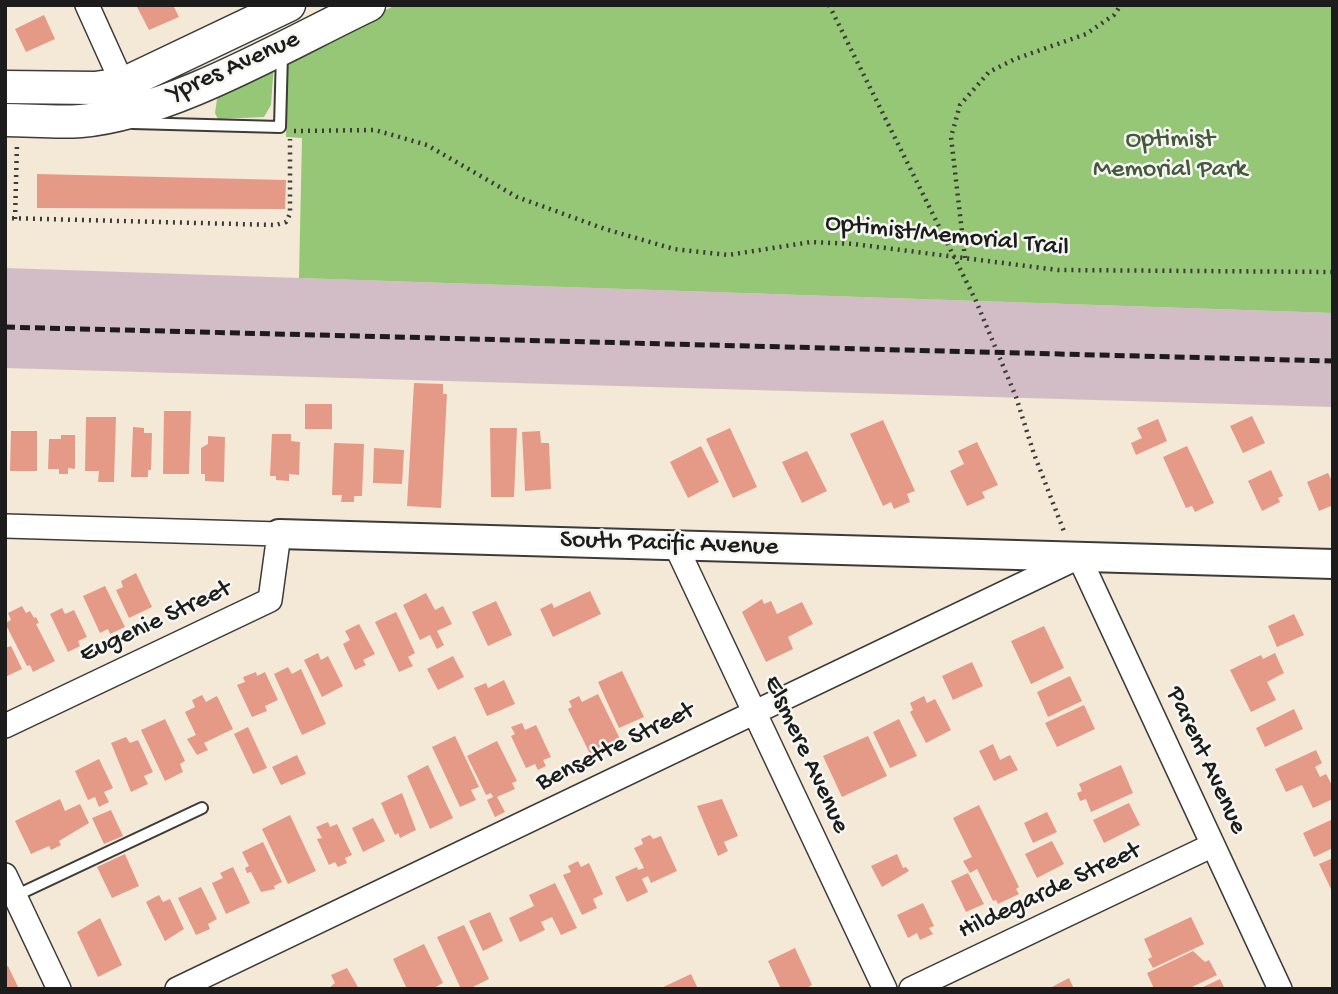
<!DOCTYPE html>
<html>
<head>
<meta charset="utf-8">
<style>
  body { margin:0 }
  #map { position:relative; width:1338px; height:994px; overflow:hidden; background:#f4e8d7; font-family:"Gochi Hand",sans-serif }
  canvas { display:block }
  .frame { position:absolute; inset:0; border:7px solid #1c1c1c; pointer-events:none }
</style>
</head>
<body>
<div id="map">
<canvas width="1338" height="994"></canvas>
<div class="frame"></div>
</div>
<script>
const c = document.querySelector('canvas').getContext('2d');
c.lineJoin = 'round';
function fillPath(path, color) {
  c.fillStyle = color;
  c.fill(path, 'evenodd');
}
function stroke(path, color, width, dash) {
  c.strokeStyle = color;
  c.lineWidth = width;
  c.lineCap = dash ? 'butt' : 'round';
  c.setLineDash(dash || []);
  c.stroke(path);
}
function label(font, color, halo, rows, align = 'center') {
  c.font = font + ' "Gochi Hand",sans-serif';
  c.lineWidth = 5;
  c.setLineDash([]);
  c.textBaseline = 'middle';
  c.strokeStyle = halo;
  c.fillStyle = color;
  for (const [text, x, y, turn = 0] of rows) {
    c.save();
    c.translate(x, y);
    c.rotate((+turn || 0) * Math.PI / 180);
    c.textAlign = isNaN(turn) ? turn : align;
    if (halo) c.strokeText(text, 0, 0);
    c.fillText(text, 0, 0);
    c.restore();
  }
}
const industrial = new Path2D(`
  M5,268L1333,313V407L5,368Z`);
const green = new Path2D(`
  M396,5H1333V313L299,278L302,138L286,137L287,57Z
  M274,64L271,105L264,117L218,119L215,113L218,92Z`);
const building = new Path2D(`
  M136,5H173L179,17L149,30Z
  M44,15L55,39L26,52L15,29Z
  M37,174L286,180L285,209L37,208Z
  M414,383L443,384V394H447L441,508L407,506Z
  M305,404H332V429H305Z
  M164,411H191L189,474H163Z
  M1252,416L1265,443L1243,453L1230,426Z
  M86,417H116L114,482H98L99,471H85Z
  M1158,419L1167,441L1136,455L1131,443L1142,438L1137,428Z
  M883,420L915,491L907,494L910,502L894,509L891,502L883,506L850,434Z
  M133,427L144,428V433H152L151,470H148V477H131Z
  M490,428H517L514,497H491Z
  M730,428L757,487L733,498L706,439Z
  M11,431H37V471H10Z
  M540,431L541,443H549L551,489L525,491L522,432Z
  M272,434H291V441L300,442L299,475L289,474V481L276,480V476H270Z
  M61,435H75V469L68,468V474H59V469H48L49,439H61Z
  M208,436L225,437L224,482L205,481V474H201V448L208,444Z
  M977,442L998,485L982,492L985,498L967,506L950,471L964,464L958,451Z
  M334,443L364,444L362,496H354V502H341L342,495H332Z
  M701,446L719,482L688,498L670,462Z
  M1187,446L1214,503L1195,512L1192,506L1186,508L1163,457Z
  M374,448L404,450L402,484L373,483Z
  M807,451L827,491L802,503L782,462Z
  M1271,470L1283,496L1278,498L1280,502L1262,511L1248,481Z
  M1328,473L1333,483V505L1319,511L1307,482Z
  M136,573L152,607L129,618L116,590L123,587L121,581Z
  M105,586L125,627L110,634L108,629L100,633L83,596Z
  M590,591L601,614L553,637L540,609L552,603L554,608Z
  M426,593L435,610L443,606L452,624L437,631L444,645L437,649L430,635L420,640L403,605Z
  M762,599L764,604L771,601L777,614L802,602L813,624L788,637L793,649L766,662L742,612Z
  M496,601L512,635L488,646L472,612Z
  M22,606L26,613L30,611L34,618L36,617L39,623L36,624L55,661L33,672L30,665L27,666L5,623L11,620L8,613Z
  M62,608L65,614L74,610L87,637L78,641L80,646L68,652L50,614Z
  M396,612L415,653L408,657L413,666L399,672L375,622Z
  M1294,614L1304,635L1277,647L1268,626Z
  M359,624L375,654L363,660L366,665L355,670L343,644L350,640L345,631Z
  M1044,626L1064,668L1031,684L1011,641Z
  M11,646L22,669L5,677V648Z
  M318,653L321,660L328,656L343,686L322,697L304,660Z
  M1275,653L1284,673L1267,682L1276,700L1251,712L1230,670L1261,655L1263,659Z
  M453,656L464,677L438,690L427,669Z
  M972,662L983,686L953,700L942,676Z
  M288,667L292,674L301,669L326,724L302,735L274,674Z
  M622,671L644,717L619,728L598,682Z
  M256,672L257,676L265,672L278,700L265,706L267,711L252,717L237,685L245,682L243,677Z
  M1070,676L1082,701L1048,717L1037,692Z
  M504,680L515,704L487,716L474,688L486,683L488,688Z
  M598,694L623,745L593,760L568,709L572,707L569,701L579,696L582,702Z
  M202,695L206,702L217,696L233,729L204,743L208,750L197,755L187,739L196,735L185,712L195,707L192,700Z
  M924,696L927,703L935,699L951,730L926,743L910,712L913,710L910,703Z
  M1084,705L1095,729L1057,747L1045,723Z
  M1294,709L1303,729L1265,747L1256,728Z
  M165,719L185,761L180,764L183,772L165,781L141,730Z
  M899,719L917,756L890,768L873,732Z
  M522,723L525,730L536,725L551,757L543,760L546,766L538,770L535,764L526,768L511,736L515,734L511,727Z
  M248,727L267,768L253,774L234,734Z
  M455,736L479,787L471,790L476,800L460,807L432,747Z
  M868,736L887,776L842,797L823,756Z
  M126,737L130,743L138,740L153,772L144,776L148,784L131,792L111,743Z
  M497,741L517,781L512,783L515,789L497,797L505,812L495,817L487,800L493,797L491,793L486,795L467,756Z
  M993,744L1000,760L1010,755L1018,770L994,781L979,751Z
  M1316,750L1322,763L1315,767L1320,777L1326,774L1333,787V799L1313,808L1302,785L1286,792L1275,769Z
  M297,755L306,774L281,785L272,767Z
  M99,759L113,788L104,792L109,802L99,807L95,797L88,800L75,771Z
  M428,765L453,818L430,829L407,776Z
  M1121,765L1133,793L1091,812L1086,799L1080,801L1077,793L1082,791L1079,784Z
  M402,793L416,830L400,838L398,833L395,835L381,803Z
  M60,799L65,811L80,804L89,823L59,841L61,845L51,850L49,846L31,854L15,821Z
  M722,799L738,836L724,842L728,851L718,856L697,806Z
  M1129,803L1140,825L1104,843L1093,820Z
  M979,805L1019,887L1016,889L1019,894L998,904L996,900L993,901L977,869L970,873L963,861L972,857L953,818Z
  M111,810L123,836L104,844L92,818Z
  M1047,812L1057,832L1033,843L1024,823Z
  M290,815L316,871L288,884L262,829Z
  M373,818L385,841L363,852L352,828Z
  M1333,819V848L1314,857L1303,833Z
  M328,822L330,827L337,824L352,855L345,858L347,863L338,867L335,862L329,865L317,839L322,838L316,827Z
  M650,835L653,839L661,836L677,871L651,883L648,876L642,879L648,892L627,902L615,877L637,867L638,870L644,868L634,848L643,844L641,839Z
  M1052,841L1064,864L1037,878L1025,854Z
  M263,842L282,882L274,886L275,889L261,892L251,872L247,873L245,868L249,866L242,852Z
  M125,854L139,886L112,898L97,867Z
  M897,854L903,868L906,867L909,871L882,887L871,866Z
  M1333,858V888L1331,889L1319,864Z
  M578,861L581,867L589,863L603,894L593,899L597,908L582,915L563,875L571,872L568,866Z
  M233,867L250,903L226,914L212,883L223,878L220,873Z
  M968,873L984,904L966,912L951,881Z
  M555,883L577,928L561,935L552,917L541,922L545,930L520,942L509,918L534,906L529,895Z
  M201,887L217,919L208,924L210,929L196,935L178,898Z
  M159,895L163,902L170,899L184,929L165,941L146,902Z
  M923,903L934,926L929,928L933,934L920,940L917,933L908,938L897,915Z
  M490,912L503,941L483,951L469,921Z
  M1191,917L1204,944L1153,968L1148,959L1152,957L1144,939Z
  M100,918L122,965L98,977L77,932Z
  M464,925L489,979L469,989H461L437,937Z
  M424,944L443,983L432,989H407L393,959Z
  M795,948L812,985L805,989H781L768,961Z
  M1193,951L1205,962L1209,960L1217,975L1188,989H1154L1147,973Z
  M8,966L19,989H5V967Z
  M347,968L359,989H328L335,983L331,975Z
  M691,974L698,989H659Z
  M1069,978L1074,989H1048Z
  M1220,979L1225,989H1199Z`);
const path = new Path2D(`
  M829,5L976,301L1016,397L1034,454L1065,534
  M294,131L375,130L427,145L517,197L605,229L674,249L728,255L811,242L854,244L1058,270L1333,272
  M5,218L276,225L286,222L290,214V139
  M15,219L17,144
  M965,258L951,137L960,105L989,72L1015,59L1086,34L1114,15L1121,5`);
const service = new Path2D(`
  M133,123L280,127L282,53
  M15,896L202,808`);
const minor = new Path2D(`
  M87,5L129,98
  M5,526L279,534L270,600L5,726
  M675,544L885,989
  M5,875L59,989
  M177,989L1079,557L1280,989
  M911,989L1213,845`);
const tertiary = new Path2D(`
  M279,534L1333,564`);
const secondary = new Path2D(`
  M5,87L95,88L123,84L289,5
  M5,120C30,120 56,123 81,121C169,114 287,44 369,5`);
const rail = new Path2D(`
  M5,327L1333,361`);
const streetNames = [
  ["Ypres Avenue",234,68,-24],
  ["Optimist/Memorial Trail",947,237,6],
  ["South Pacific Avenue",669,545,2],
  ["Eugenie Street",156,623,-25],
  ["Bensette Street",616,748,-26],
  ["Elsmere Avenue",805,755,65],
  ["Parent Avenue",1205,761,65],
  ["Hildegarde Street",1050,892,-25]
];
const parkNames = [
  ["Optimist",1170,141],
  ["Memorial Park",1170,171]
];
fillPath(industrial, '#d2bdc6');
fillPath(green, '#95c777');
fillPath(building, '#e59a88');
stroke(service, '#3c3b38', 14);
stroke(minor, '#3c3b38', 26);
stroke(tertiary, '#3c3b38', 32);
stroke(secondary, '#3c3b38', 35);
stroke(path, '#3c3b38', 4.5, [2, 5]);
stroke(service, '#fff', 10);
stroke(minor, '#fff', 23);
stroke(tertiary, '#fff', 28);
stroke(secondary, '#fff', 32);
stroke(rail, '#1c1c1c', 5, [10, 5]);
label('26px', '#1c1c1c', '#f6f6f2', streetNames);
label('26px', '#46583c', '#f6f6f2', parkNames);
</script>
</body>
</html>
